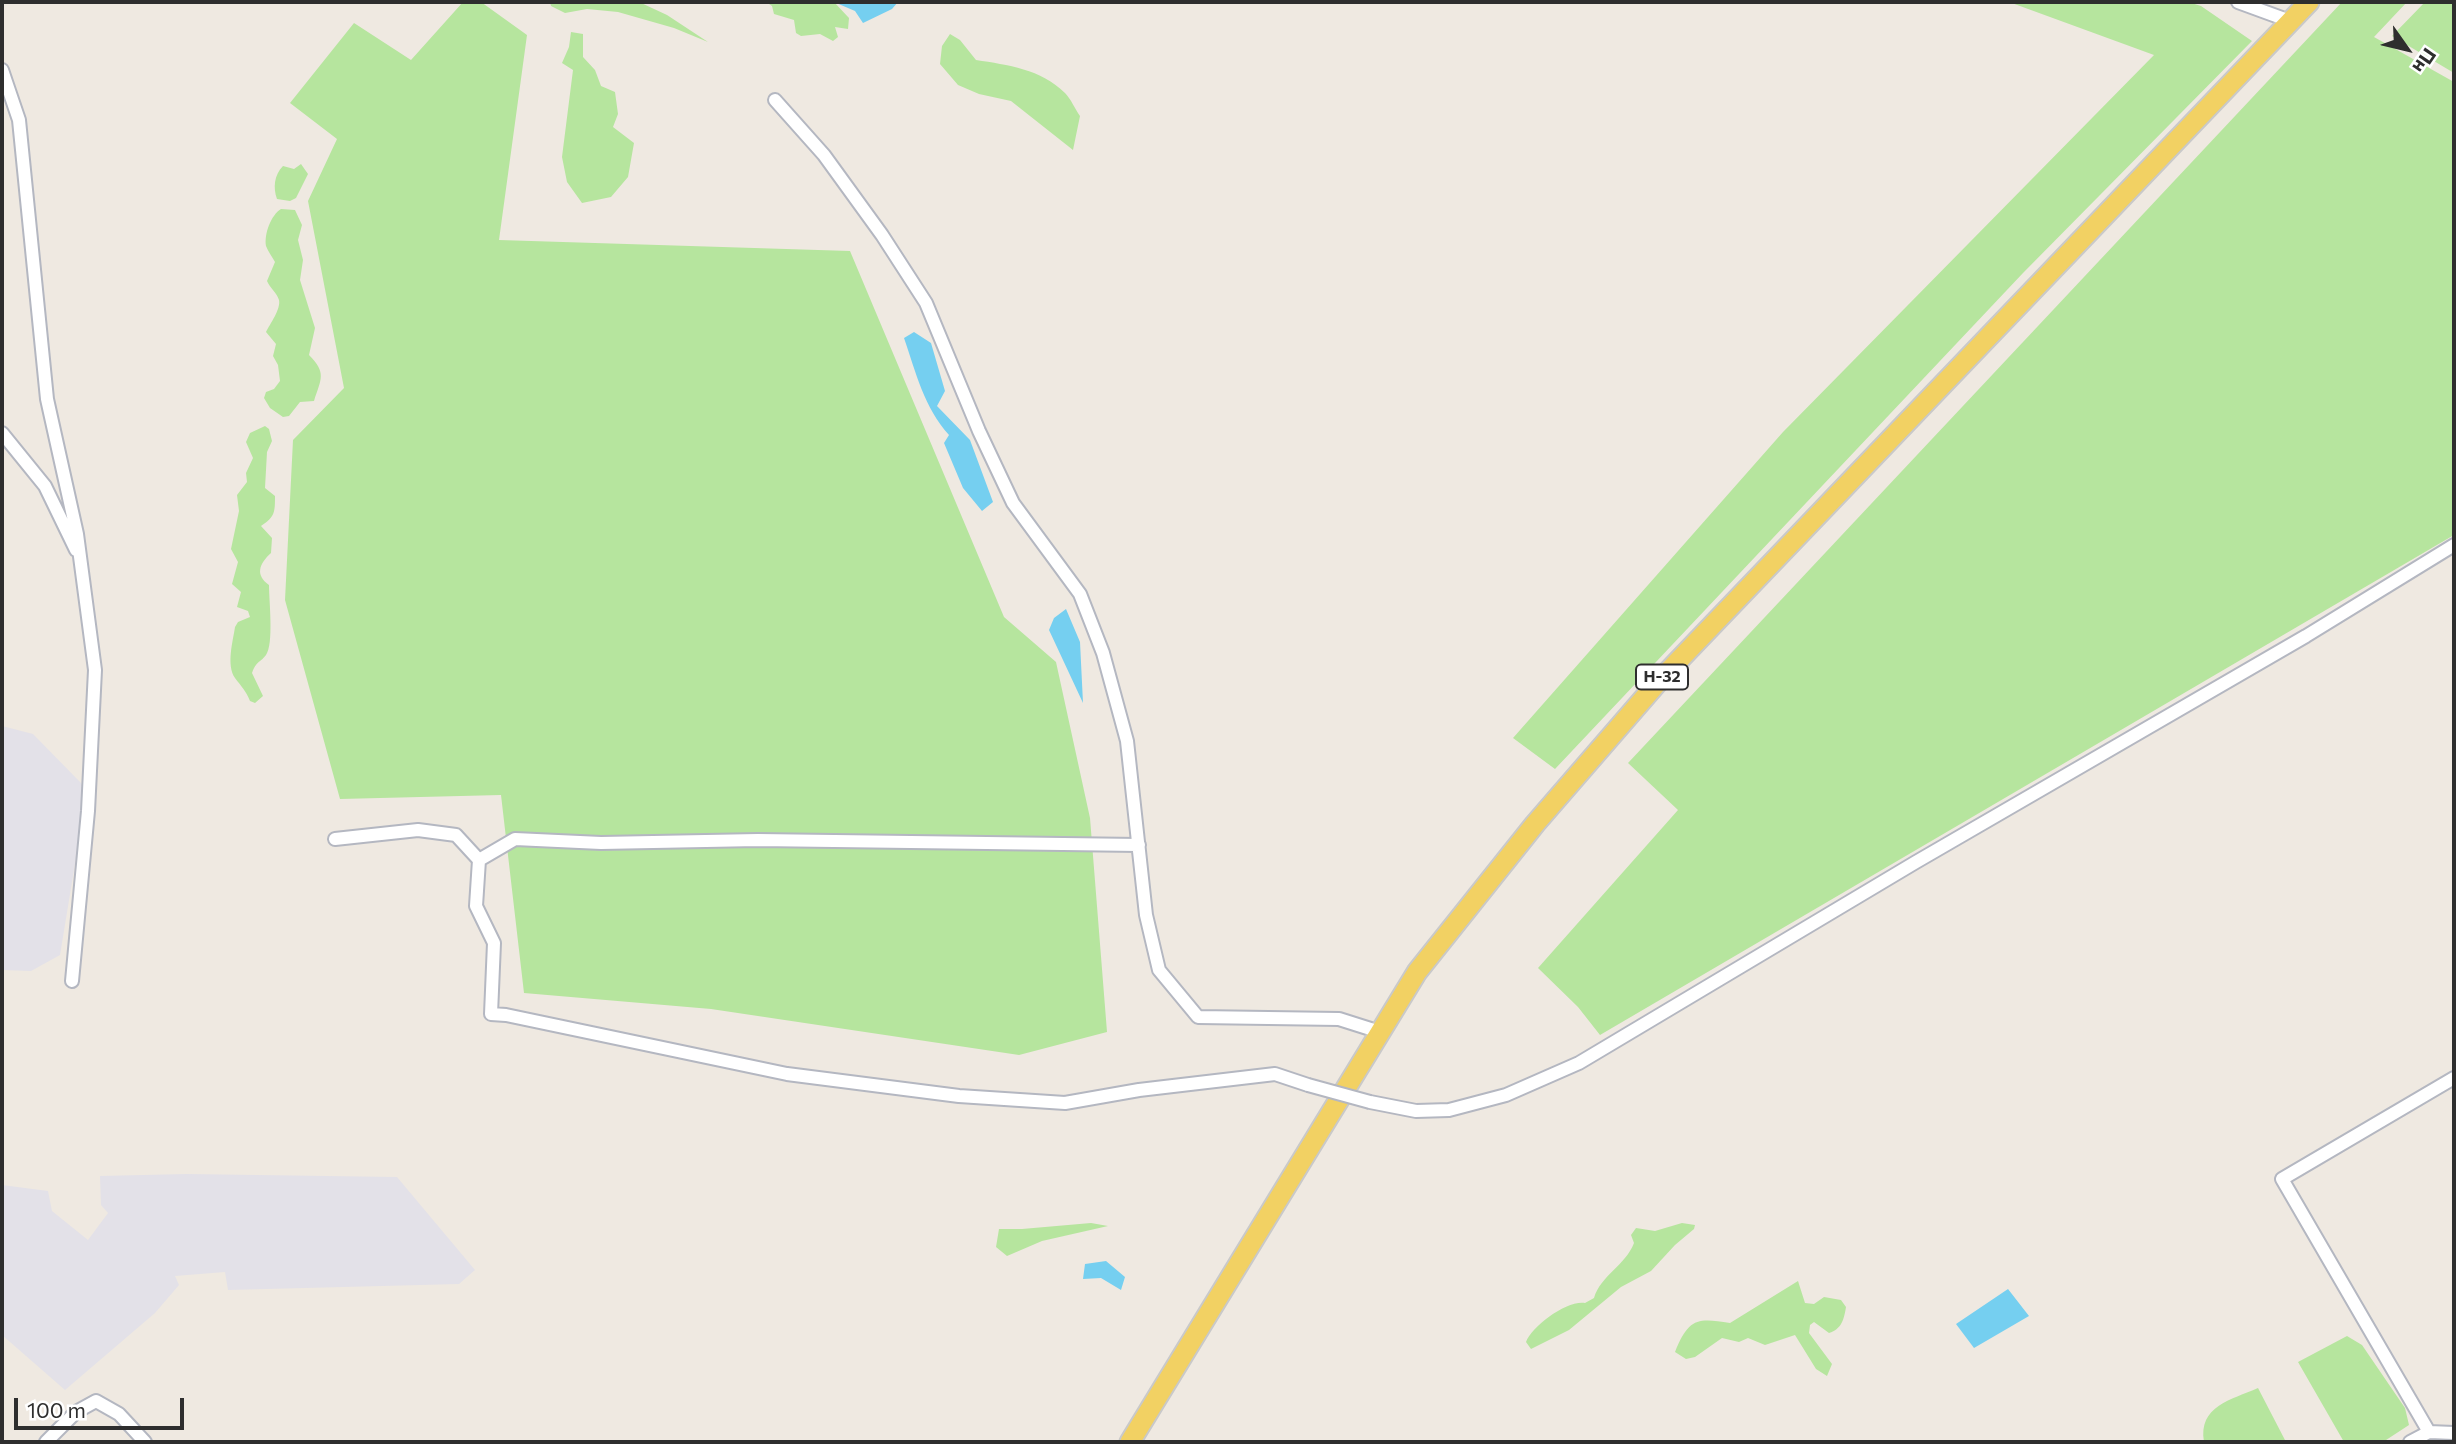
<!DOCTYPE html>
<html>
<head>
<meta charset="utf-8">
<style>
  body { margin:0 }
  #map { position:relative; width:2456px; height:1444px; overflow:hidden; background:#efe9e1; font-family:Commissioner,sans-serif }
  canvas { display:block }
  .frame { position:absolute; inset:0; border:4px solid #2e2e2e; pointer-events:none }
  .north { position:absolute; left:2372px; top:14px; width:70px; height:70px; -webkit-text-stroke:5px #fff; paint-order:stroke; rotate:124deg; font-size:19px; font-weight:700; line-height:28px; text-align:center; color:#2e2e2e }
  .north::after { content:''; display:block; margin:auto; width:24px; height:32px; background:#2e2e2e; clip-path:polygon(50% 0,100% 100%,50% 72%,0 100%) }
  .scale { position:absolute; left:14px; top:1398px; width:170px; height:32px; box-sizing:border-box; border:4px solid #2e2e2e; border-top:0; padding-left:9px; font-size:21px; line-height:24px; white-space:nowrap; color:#2e2e2e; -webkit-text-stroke:5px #fff; paint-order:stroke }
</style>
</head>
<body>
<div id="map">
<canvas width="2456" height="1444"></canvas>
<div class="frame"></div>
<div class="north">Пн</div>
<div class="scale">100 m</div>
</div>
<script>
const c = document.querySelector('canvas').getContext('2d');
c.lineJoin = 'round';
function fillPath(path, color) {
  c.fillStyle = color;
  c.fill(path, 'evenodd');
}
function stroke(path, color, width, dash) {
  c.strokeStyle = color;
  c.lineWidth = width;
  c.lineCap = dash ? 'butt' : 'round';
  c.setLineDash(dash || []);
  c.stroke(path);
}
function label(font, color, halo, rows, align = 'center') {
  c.font = font + ' Commissioner,sans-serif';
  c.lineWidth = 6;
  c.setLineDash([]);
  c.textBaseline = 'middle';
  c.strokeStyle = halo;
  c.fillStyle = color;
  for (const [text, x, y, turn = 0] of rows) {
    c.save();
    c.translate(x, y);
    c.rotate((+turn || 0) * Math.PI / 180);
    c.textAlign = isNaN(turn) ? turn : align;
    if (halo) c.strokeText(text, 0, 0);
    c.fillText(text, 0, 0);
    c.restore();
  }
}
const industrial = new Path2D(`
  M2,726L33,734L81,783L84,809L60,955L31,971L2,970Z
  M187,1174L397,1177L475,1270L459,1284L228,1290L225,1272L175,1276L179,1285L155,1313L65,1390L2,1335V1185L48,1191L52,1211L88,1240L108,1213L101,1205L100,1176Z`);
const green = new Path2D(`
  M463,2H481L527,35L499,240L850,251L1004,617L1056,662L1090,818L1107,1032L1019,1055L711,1009L524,993L501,795L340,799L285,600L293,440L344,388L308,201L337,139L290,103L354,23L411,60Z
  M550,2H639L667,15L708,42L674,28L618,12L587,9L565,13L551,6Z
  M766,2H834L849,18L848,29L835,27L838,37L833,41L820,34L801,36L796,33L794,20L774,14L772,6Z
  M2009,2H2188L2201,6L2252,41L2023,273L1555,769L1513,738L1783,432L2154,55Z
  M2342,2H2407L2374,37L2454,82V535L1600,1035L1578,1007L1538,968L1678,810L1628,763Z
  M2425,2H2454V73L2392,36Z
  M571,32L583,34V57L595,70L601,86L615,92L618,114L613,127L634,143L628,177L611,197L582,203L567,182L562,157L573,70L562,63L569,47Z
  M950,34L960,40L976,60C1008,65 1041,69 1065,93C1071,99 1075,109 1080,116L1073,150L1011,101L979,94L958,85L940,64L942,46Z
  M301,164L308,174L296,198L290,201L277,199C273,188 274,175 283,166L294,169Z
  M281,209L295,210L302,225L298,240L303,260L300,280L315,328L309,355C327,373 321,379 314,401L300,402L289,416L283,417L270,408L264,398L266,392L274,389L280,381L278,365L273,356L276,344L266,332C270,324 281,309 279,300C277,293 270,288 267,281L275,262C272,257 268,251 266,246C264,234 271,215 281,209Z
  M265,426L269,429L272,441L267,452L265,488L275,496C275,512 275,517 261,526L272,538L271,553C259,564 255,575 269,585C269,601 274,644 266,655C259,664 257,660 252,673L263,696L255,703L250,701C246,691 241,686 235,678C226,665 233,641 235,627L238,622L250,617L248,611L237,607L241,592L232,584L238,562L231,549L239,511L237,495L247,482L246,473L253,458L246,442L250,433Z
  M1091,1223L1108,1226L1042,1241L1007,1256L996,1247L999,1229H1022Z
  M1682,1223L1695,1225L1694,1229L1675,1245L1651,1271L1621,1287L1569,1330L1531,1349L1526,1342C1532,1326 1567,1300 1585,1303L1594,1298C1601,1275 1625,1266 1634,1243L1631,1235L1636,1228L1655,1231Z
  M1798,1281L1805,1303L1814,1304L1824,1297L1841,1300L1846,1307C1844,1319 1842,1329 1829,1333L1814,1322L1810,1325L1809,1333L1832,1364L1827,1376L1816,1369L1795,1335L1765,1345L1748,1338L1739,1342L1722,1338L1695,1357L1686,1359L1675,1352C1689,1318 1697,1318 1730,1323Z
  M2347,1336L2362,1345L2405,1408L2409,1425L2383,1442H2344L2298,1362Z
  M2258,1388L2286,1442H2204C2198,1406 2231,1400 2258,1388Z`);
const water = new Path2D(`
  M834,2H898L892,9L863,23L855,11Z
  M914,332L931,343L945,391L937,406L970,440L993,502L982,511L963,488L944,443L949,435C924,407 916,373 904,338Z
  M1066,609L1080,642L1083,703L1049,630L1054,618Z
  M1106,1261L1125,1277L1121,1290L1101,1278L1083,1279L1085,1264Z
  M2008,1289L2029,1316L1974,1348L1956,1324Z`);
const minor = new Path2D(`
  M2238,2L2290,21
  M2,70L19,120L47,399L77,534L95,670L88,811L72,981
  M775,100L824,155L882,235L926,303L979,431L1013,503L1080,594L1103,653L1127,741L1146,915L1159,970L1198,1017L1339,1019L1380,1032
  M2,433L45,486L76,550
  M335,839L418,830L456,835L479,860L476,906L494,943L491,1014L506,1015L787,1074L959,1096L1065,1103L1139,1090L1275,1074L1308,1085
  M479,860L515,839L601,843L758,840L1139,845
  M1370,1102L1416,1111L1449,1110L1506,1095L1579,1063L1916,862L2306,636L2454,545
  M2429,1432L2282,1179L2454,1078
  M46,1442L76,1412L96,1401L119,1414L145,1442
  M2410,1442L2429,1432L2454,1433`);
const primary = new Path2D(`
  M1130,1442L1417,972L1535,824L1658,682L2309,2`);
const minorBridge = new Path2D(`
  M1308,1085L1370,1102`);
const shields = [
  [1662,677,52]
];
const shieldNames = [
  ["Н-32",1662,677]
];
fillPath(industrial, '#e3e1e8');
fillPath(green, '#b6e59e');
fillPath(water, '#75cff0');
stroke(minor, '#b4b7c1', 16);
stroke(primary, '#c9c9c9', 23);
stroke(minor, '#fff', 12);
stroke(primary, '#f2d163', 19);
stroke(minorBridge, '#b4b7c1', 16, []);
stroke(minorBridge, '#fff', 12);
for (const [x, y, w] of shields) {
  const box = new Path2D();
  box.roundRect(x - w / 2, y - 12.5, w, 25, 5);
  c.fillStyle = '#fff';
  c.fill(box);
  stroke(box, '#2e2e2e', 2);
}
label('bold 16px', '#2e2e2e', null, shieldNames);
</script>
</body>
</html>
